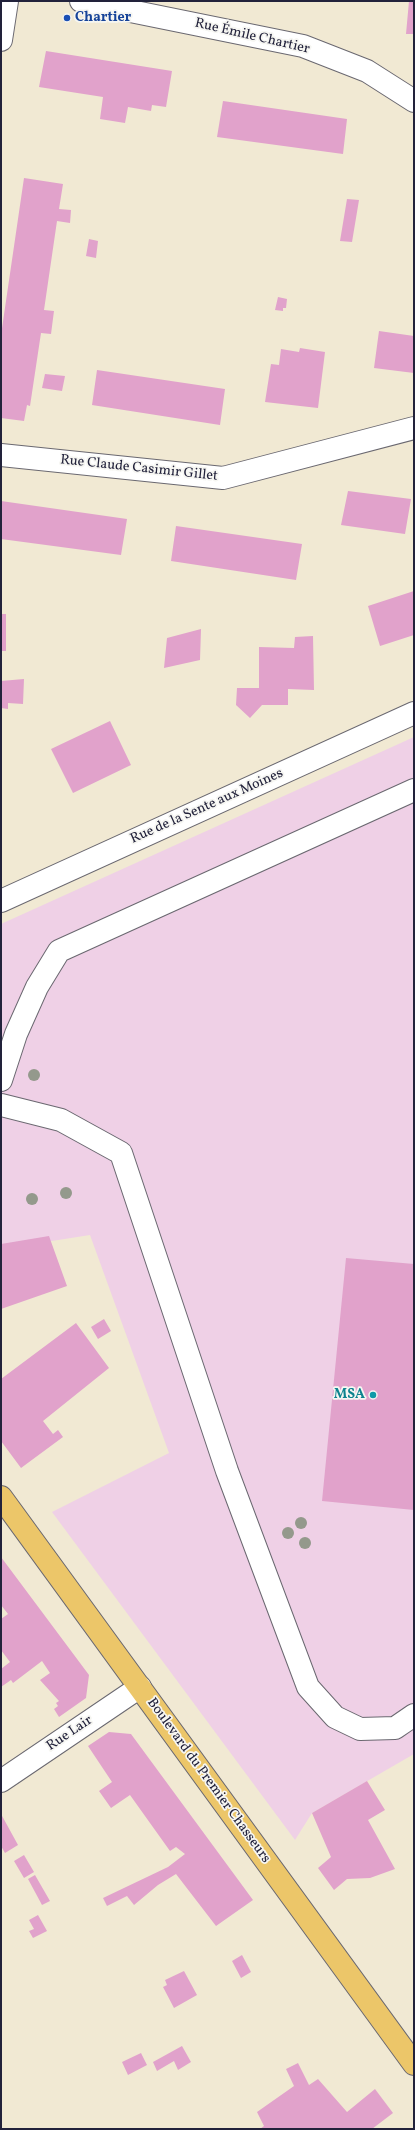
<!DOCTYPE html>
<html>
<head>
<meta charset="utf-8">
<style>
  body { margin:0 }
  #map { position:relative; width:415px; height:2130px; overflow:hidden; background:#f1e9d3; font-family:Vollkorn,serif }
  canvas { display:block }
  .frame { position:absolute; inset:0; border:2px solid #22223b; pointer-events:none }
</style>
</head>
<body>
<div id="map">
<canvas width="415" height="2130"></canvas>
<div class="frame"></div>
</div>
<script>
const c = document.querySelector('canvas').getContext('2d');
c.lineJoin = 'round';
function fillPath(path, color) {
  c.fillStyle = color;
  c.fill(path, 'evenodd');
}
function stroke(path, color, width, dash) {
  c.strokeStyle = color;
  c.lineWidth = width;
  c.lineCap = dash ? 'butt' : 'round';
  c.setLineDash(dash || []);
  c.stroke(path);
}
function label(font, color, halo, rows, align = 'center') {
  c.font = font + ' Vollkorn,serif';
  c.lineWidth = 3.5;
  c.setLineDash([]);
  c.textBaseline = 'middle';
  c.strokeStyle = halo;
  c.fillStyle = color;
  for (const [text, x, y, turn = 0] of rows) {
    c.save();
    c.translate(x, y);
    c.rotate((+turn || 0) * Math.PI / 180);
    c.textAlign = isNaN(turn) ? turn : align;
    if (halo) c.strokeText(text, 0, 0);
    c.fillText(text, 0, 0);
    c.restore();
  }
}
const built = new Path2D(`
  M414,737V1754L312,1813L295,1840L52,1512L169,1453L90,1235L1,1249V924Z`);
const building = new Path2D(`
  M409,1H414V34H406Z
  M46,51L172,71L166,107L152,105L151,111L128,107L125,123L100,119L103,97L39,87Z
  M223,101L347,119L343,154L217,137Z
  M24,178L63,184L59,209L71,210L70,223L57,221L44,310L54,311L51,334L41,333L30,406L27,405L24,421L1,418V335Z
  M347,199L359,200L352,242L340,241Z
  M89,239L98,241L96,258L86,256Z
  M278,297L287,299L286,308H283V311L275,310Z
  M379,331L414,336V373L374,368Z
  M300,348L325,352L318,408L265,402L271,364L279,365L281,349L299,352Z
  M97,370L225,389L220,425L92,405Z
  M45,374L65,376L62,391L42,388Z
  M348,491L411,499L405,534L341,525Z
  M1,501L127,519L121,555L1,539Z
  M176,526L302,544L296,580L171,561Z
  M414,591V635L380,646L368,606Z
  M1,614H6V651H1Z
  M201,629L200,660L164,668L167,638Z
  M313,636L314,690L288,689V705H262L250,718L236,705L237,688H259V647L294,648L295,637Z
  M24,679L23,704L8,703V709L1,708V681Z
  M110,721L131,765L73,793L51,749Z
  M49,1236L67,1286L1,1309V1244Z
  M346,1258L414,1264V1510L322,1501Z
  M104,1319L111,1331L98,1339L91,1327Z
  M76,1323L109,1368L43,1421L53,1434L58,1430L63,1437L21,1468L1,1441V1379Z
  M1,1557L89,1675L86,1698L59,1717L54,1709L58,1706L56,1703L59,1701L40,1680L50,1673L42,1661L13,1683L11,1680L1,1687V1669L10,1662L1,1650V1619L8,1614L1,1605Z
  M109,1732L131,1734L253,1900L216,1926L176,1874L158,1885L134,1905L127,1896L107,1906L103,1898L168,1867L185,1854L176,1847L170,1851L130,1795L111,1808L99,1791L112,1782L88,1746Z
  M367,1781L385,1810L368,1820L395,1869L370,1878L347,1879L334,1890L318,1868L331,1857L312,1813Z
  M1,1814L18,1845L5,1853L1,1846Z
  M24,1855L34,1872L24,1878L14,1861Z
  M35,1875L50,1901L42,1905L28,1879Z
  M38,1915L47,1931L33,1938L29,1931L34,1929L29,1920Z
  M242,1955L251,1972L241,1978L232,1961Z
  M184,1971L197,1995L174,2008L163,1987L167,1985L165,1980Z
  M182,2046L191,2062L178,2070L174,2061L157,2071L153,2062Z
  M141,2053L147,2065L128,2075L122,2062Z
  M298,2063L309,2085L318,2079L347,2112L375,2089L393,2113L372,2129H260L264,2126L257,2112L294,2086L286,2069Z`);
const minor = new Path2D(`
  M81,1L303,46L367,71L414,101
  M1,40L7,1
  M1,455L223,478L414,428
  M1,901L414,713
  M1,1080L16,1034L37,987L59,951L414,790
  M1,1105L61,1120L121,1153L227,1471L308,1687L335,1717L360,1729L395,1728L414,1715
  M1,1781L140,1687`);
const major = new Path2D(`
  M1,1497L414,2064`);
const trees = [
  [34,1075],
  [66,1193],
  [32,1199],
  [301,1523],
  [288,1533],
  [305,1543]
];
const markers = [
  [67,18,4,"#1a4fb4"],
  [373,1395,4,"#0f9aa8"]
];
const transitNames = [
  ["Chartier",75,18]
];
const streetNames = [
  ["Rue Émile Chartier",252,37,13],
  ["Rue Claude Casimir Gillet",139,469,6],
  ["Rue de la Sente aux Moines",207,807,-24],
  ["Rue Lair",70,1734,-34],
  ["Boulevard du Premier Chasseurs",208,1781,54]
];
const cultureNames = [
  ["MSA",365,1395]
];
fillPath(built, '#efd0e6');
fillPath(building, '#e1a2cb');
stroke(minor, '#6a6870', 24);
stroke(major, '#6a6870', 24);
stroke(minor, '#fff', 22);
stroke(major, '#ecc669', 22);
c.fillStyle = '#94998c';
for (const [x, y] of trees) {
  c.beginPath();
  c.arc(x, y, 6, 0, 2 * Math.PI);
  c.fill();
}
for (const [x, y, r, color] of markers) {
  const dot = new Path2D();
  dot.arc(x, y, r, 0, 2 * Math.PI);
  c.fillStyle = color;
  c.fill(dot);
  stroke(dot, '#f6f6f2', 1.5);
}
label('bold 14px', '#164399', '#f6f6f2', transitNames, 'left');
label('14px', '#22223b', '#f6f6f2', streetNames);
label('bold 14px', '#0d838f', '#f6f6f2', cultureNames, 'right');
</script>
</body>
</html>
